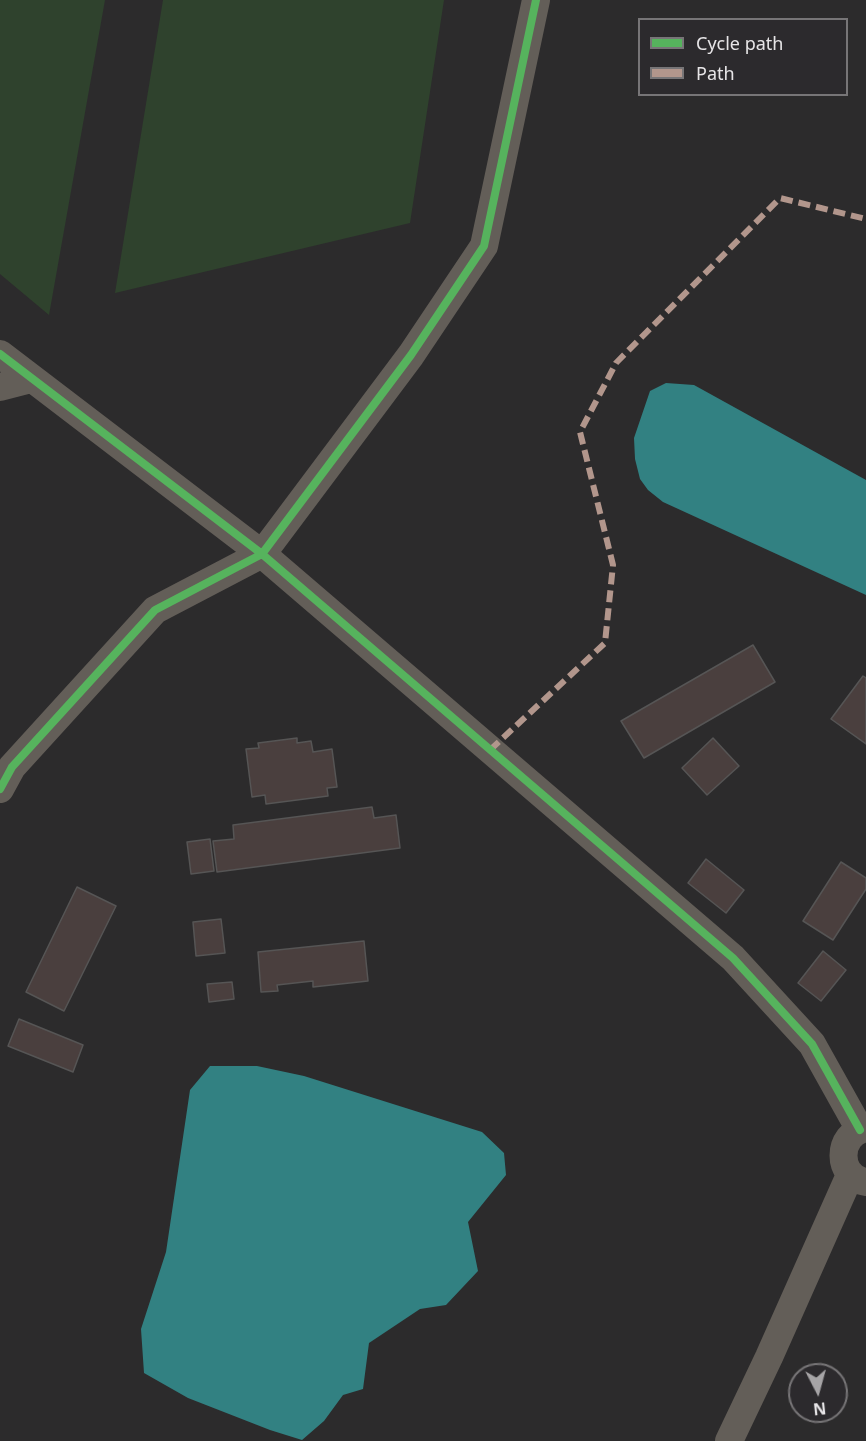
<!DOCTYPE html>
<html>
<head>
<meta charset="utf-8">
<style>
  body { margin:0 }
  #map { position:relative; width:866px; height:1441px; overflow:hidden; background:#2c2b2c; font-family:"Noto Sans",sans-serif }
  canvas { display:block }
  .legend { position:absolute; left:638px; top:18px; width:210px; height:78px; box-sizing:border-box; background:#2c2a2d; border:2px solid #777577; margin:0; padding:8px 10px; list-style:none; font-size:18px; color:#e7e5e7 }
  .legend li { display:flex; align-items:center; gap:12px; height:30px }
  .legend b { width:30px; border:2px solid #777577 }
  .north { position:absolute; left:788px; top:1363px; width:60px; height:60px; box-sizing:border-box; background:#2c2a2d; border:2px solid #777577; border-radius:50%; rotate:174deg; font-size:16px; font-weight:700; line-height:24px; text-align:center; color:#e7e5e7 }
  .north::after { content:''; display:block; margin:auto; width:21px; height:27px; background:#a6a4a6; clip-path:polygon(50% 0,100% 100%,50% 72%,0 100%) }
</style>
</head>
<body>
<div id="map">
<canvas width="866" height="1441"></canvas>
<ul class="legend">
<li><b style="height:8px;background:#56b35d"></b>Cycle path</li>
<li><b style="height:8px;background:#b2968c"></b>Path</li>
</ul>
<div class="north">N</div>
</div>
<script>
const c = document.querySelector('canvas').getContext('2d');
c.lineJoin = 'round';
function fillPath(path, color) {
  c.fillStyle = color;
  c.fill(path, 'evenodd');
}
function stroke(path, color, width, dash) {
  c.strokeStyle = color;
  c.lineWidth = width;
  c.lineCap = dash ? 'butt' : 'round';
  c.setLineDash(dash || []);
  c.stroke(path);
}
const green = new Path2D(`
  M0,0H105L49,315L0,274Z
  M163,0H444L410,223L115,293Z`);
const water = new Path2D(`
  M666,383L694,385L866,480V595L663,502L648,490L640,479L635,459L634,438L650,391Z
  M210,1066H257L304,1076L482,1132L504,1153L506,1175L468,1222L478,1271L446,1305L420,1309L369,1343L363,1389L343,1395L324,1421L302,1440L270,1430L188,1398L144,1373L141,1329L166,1252L190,1090Z`);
const building = new Path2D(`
  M753,645L775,682L644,758L621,721Z
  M863,676L866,678V744L831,719Z
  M297,738V743L311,741L313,752L332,749L337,787L327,788L328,796L266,804L265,795L252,797L246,749L259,748L258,743Z
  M713,738L739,766L707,795L682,768Z
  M372,807L374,818L396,815L400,848L217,872L213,841L234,839L233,825Z
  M210,839L214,871L191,874L187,842Z
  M706,859L744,890L726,913L688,883Z
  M841,862L866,878V889L833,940L803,921Z
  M77,887L116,906L64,1011L26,992Z
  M221,919L225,953L196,956L193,922Z
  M364,941L368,981L313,987V981L277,985L278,991L261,992L258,952Z
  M823,951L846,970L821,1001L798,983Z
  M232,982L234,999L209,1002L207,984Z
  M19,1019L83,1045L73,1072L8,1046Z`);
const minor = new Path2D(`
  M0,354L262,554L733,958L812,1044L860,1130
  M0,387L31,379
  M0,789L12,767L155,610L262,554L411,355L484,246L536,0
  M866,1128C836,1134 836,1177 866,1182
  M729,1441L769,1357L850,1175`);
const quiet = new Path2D(`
  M490,750L605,643L613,565L580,432L616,363L780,198L866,219`);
const cycleway = new Path2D(`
  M0,354L262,554L733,958L812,1044L860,1130
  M0,789L12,767L155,610L262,554L411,355L484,246L536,0`);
fillPath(green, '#2f422d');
fillPath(water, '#328182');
fillPath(building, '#4a3f3e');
stroke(building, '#565555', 1.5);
stroke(minor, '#635e58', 28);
stroke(quiet, '#b2968c', 6, [12, 6]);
stroke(cycleway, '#56b35d', 8);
</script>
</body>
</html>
